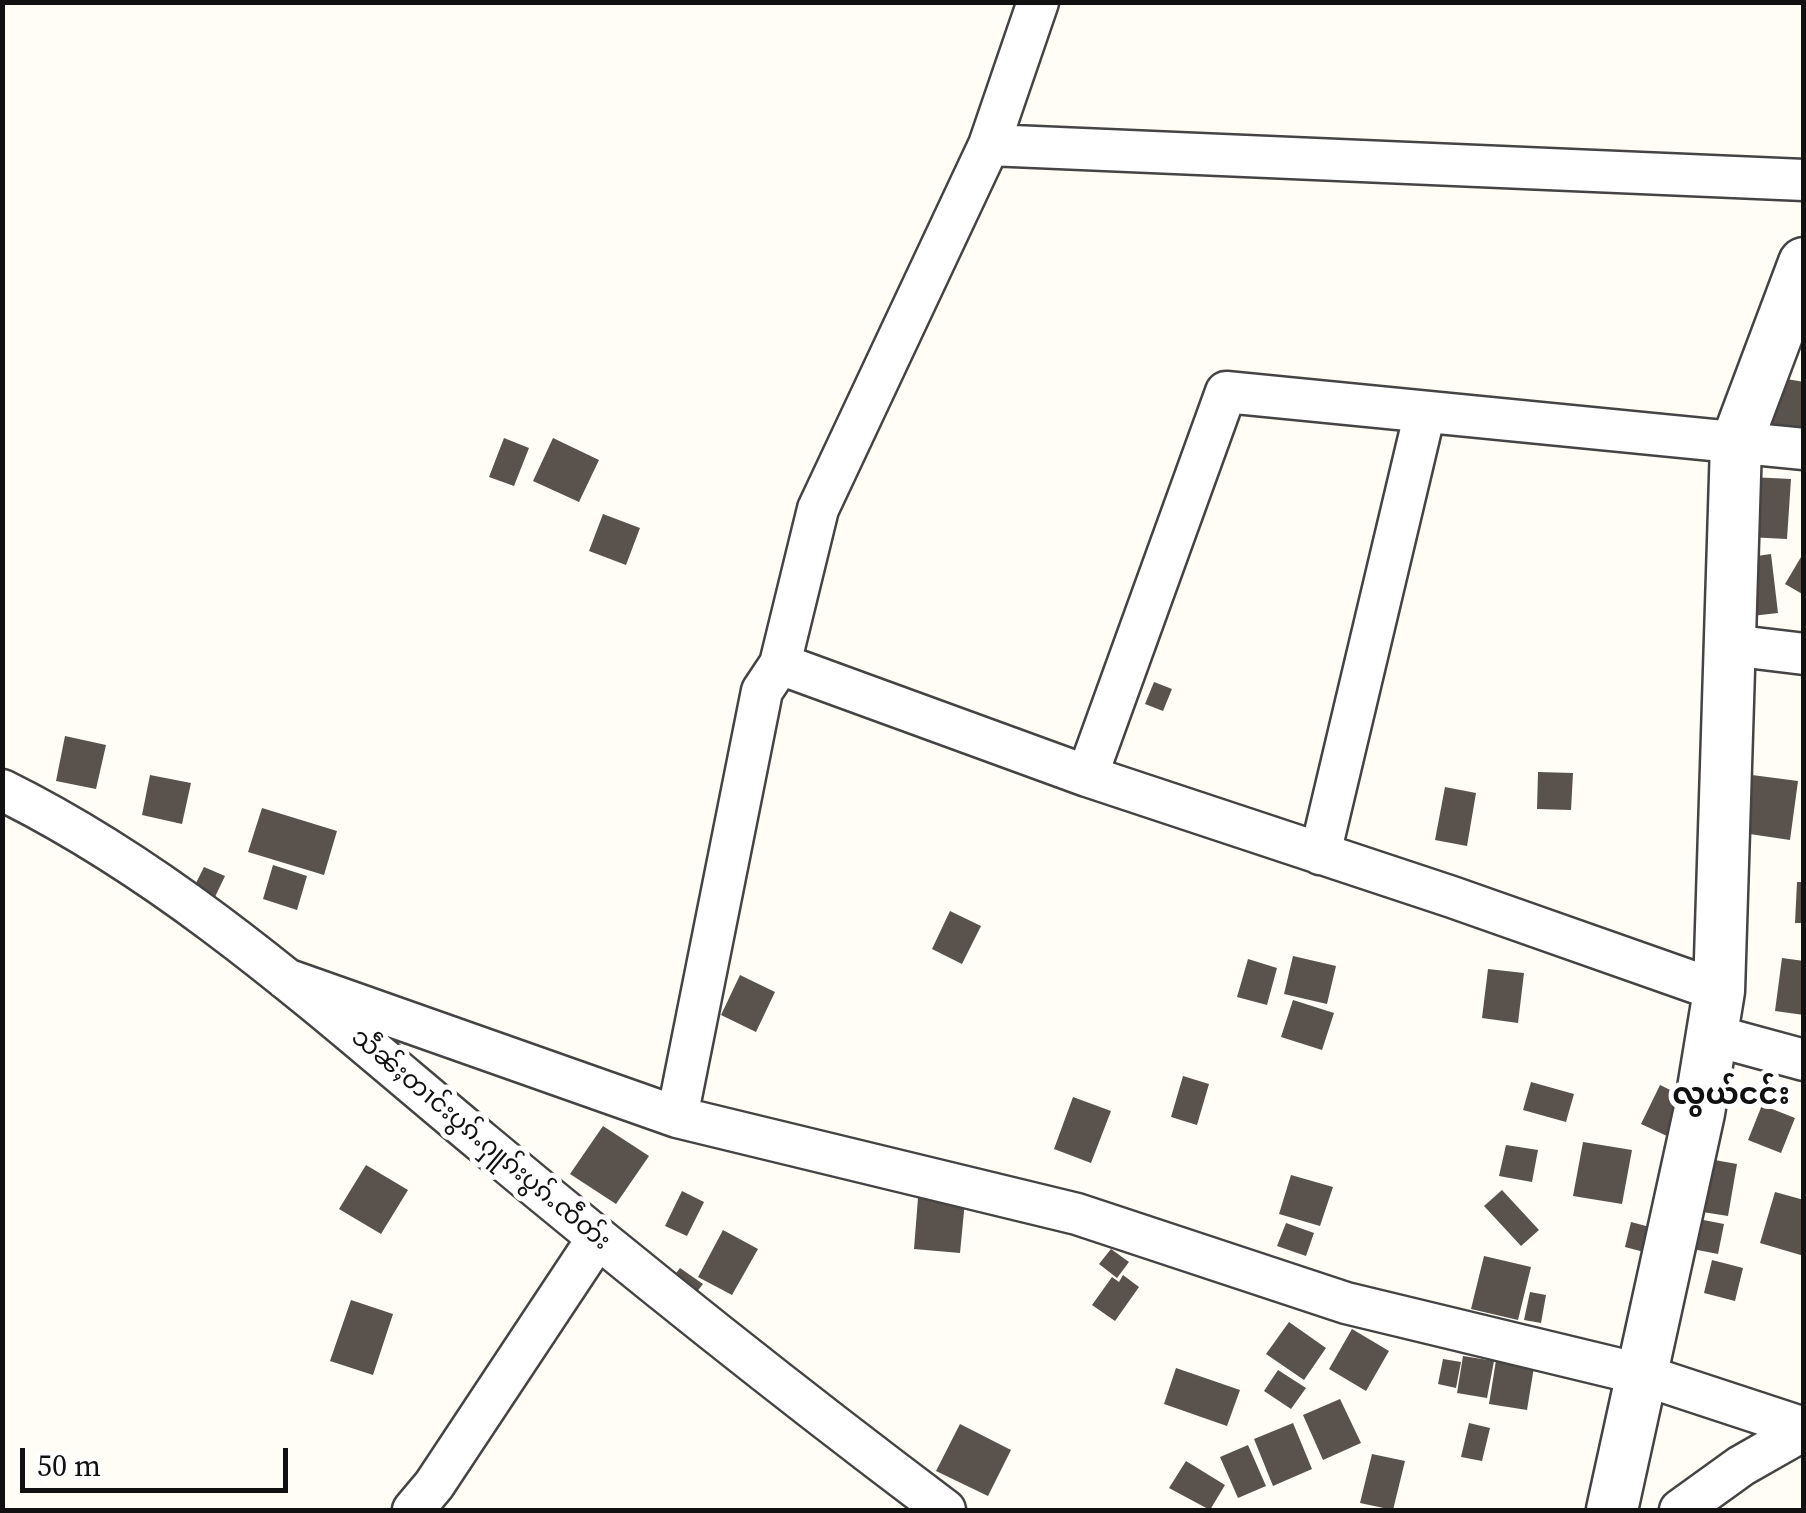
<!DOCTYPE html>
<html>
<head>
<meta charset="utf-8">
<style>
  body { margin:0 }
  #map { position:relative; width:1806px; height:1513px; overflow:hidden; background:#fffdf5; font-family:"Source Serif 4",serif }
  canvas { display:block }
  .frame { position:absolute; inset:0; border:5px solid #111; pointer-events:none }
  .scale { position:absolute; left:20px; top:1448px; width:268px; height:45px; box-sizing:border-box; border:5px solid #111; border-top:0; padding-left:12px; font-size:30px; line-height:35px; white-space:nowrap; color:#111; -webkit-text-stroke:8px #fff; paint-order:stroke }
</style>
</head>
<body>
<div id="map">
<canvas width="1806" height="1513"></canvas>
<div class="frame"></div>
<div class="scale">50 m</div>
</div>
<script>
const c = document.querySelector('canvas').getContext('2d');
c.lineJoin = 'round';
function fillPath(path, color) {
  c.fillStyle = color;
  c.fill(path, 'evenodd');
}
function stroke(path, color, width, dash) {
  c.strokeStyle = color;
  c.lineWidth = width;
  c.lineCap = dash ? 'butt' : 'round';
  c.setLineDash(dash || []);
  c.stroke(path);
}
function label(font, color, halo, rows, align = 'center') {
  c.font = font + ' "Source Serif 4","Noto Sans Myanmar",serif';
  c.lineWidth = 10;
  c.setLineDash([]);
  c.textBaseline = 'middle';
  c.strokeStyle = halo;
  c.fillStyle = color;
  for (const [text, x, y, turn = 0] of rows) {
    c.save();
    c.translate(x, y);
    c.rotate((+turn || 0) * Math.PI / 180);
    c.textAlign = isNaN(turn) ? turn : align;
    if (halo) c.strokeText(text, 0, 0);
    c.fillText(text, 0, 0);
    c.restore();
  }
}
const building = new Path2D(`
  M1775,377L1804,382L1800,444L1765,438Z
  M504,438L529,448L514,486L489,477Z
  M553,438L599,460L579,502L533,481Z
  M1751,477L1791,479L1787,539L1747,537Z
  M603,514L640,528L626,565L589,551Z
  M1804,552V595L1785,584Z
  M1771,554L1778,613L1743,617L1735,559Z
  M1154,682L1172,689L1163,711L1145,704Z
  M65,736L106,745L96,789L56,781Z
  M1538,772L1573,773L1571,810L1537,809Z
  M150,775L191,783L182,824L142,815Z
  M1752,775L1798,781L1790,840L1743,833Z
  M1445,787L1476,793L1467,846L1435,840Z
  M262,808L337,831L324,875L248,852Z
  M273,865L307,876L297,910L263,899Z
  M204,867L225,876L214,899L193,889Z
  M1797,882H1804V923H1795Z
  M950,911L981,926L962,964L932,949Z
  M1293,956L1336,966L1327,1004L1284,994Z
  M1782,958L1804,961V1015L1775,1011Z
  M1248,959L1277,968L1267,1005L1237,997Z
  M1488,969L1524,973L1518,1023L1482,1018Z
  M740,975L775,992L756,1032L721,1015Z
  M1293,1000L1334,1013L1322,1050L1281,1037Z
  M1183,1076L1209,1084L1197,1125L1171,1117Z
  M1531,1082L1574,1094L1566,1122L1523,1110Z
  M1660,1085L1687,1098L1667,1136L1641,1124Z
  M1073,1097L1111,1111L1091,1163L1054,1149Z
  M1762,1105L1795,1118L1781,1153L1748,1140Z
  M603,1126L649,1156L616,1204L570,1174Z
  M1583,1142L1632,1150L1622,1204L1573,1196Z
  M1506,1145L1538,1150L1532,1182L1499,1176Z
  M1698,1157L1737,1164L1728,1216L1690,1210Z
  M366,1165L408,1190L381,1234L339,1209Z
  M1291,1175L1333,1187L1320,1226L1279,1214Z
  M1502,1190L1539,1230L1521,1246L1484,1206Z
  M682,1191L704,1202L687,1236L665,1226Z
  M1775,1192L1804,1200V1256L1760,1243Z
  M918,1198L965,1201L960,1253L914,1249Z
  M1683,1216L1724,1224L1718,1254L1677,1246Z
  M1631,1222L1661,1230L1655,1255L1625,1247Z
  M1286,1223L1314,1233L1306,1256L1277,1246Z
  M723,1230L758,1249L732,1295L698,1277Z
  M1111,1249L1129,1262L1117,1278L1099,1264Z
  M1484,1256L1531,1267L1518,1320L1471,1309Z
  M1712,1260L1743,1268L1735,1301L1704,1293Z
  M680,1268L703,1284L689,1302L666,1286Z
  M1123,1275L1139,1287L1115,1321L1092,1305L1112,1277L1119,1282Z
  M1530,1292L1546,1295L1541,1323L1524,1320Z
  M351,1300L393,1314L373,1375L330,1361Z
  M1289,1322L1326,1348L1304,1380L1266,1354Z
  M1352,1329L1389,1351L1366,1391L1329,1369Z
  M1497,1354L1535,1361L1527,1410L1489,1404Z
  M1463,1356L1494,1361L1487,1398L1457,1393Z
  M1443,1359L1461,1362L1456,1388L1438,1384Z
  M1176,1368L1240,1390L1227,1426L1164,1404Z
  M1278,1370L1306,1388L1291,1409L1264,1391Z
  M1340,1399L1361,1443L1323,1460L1303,1415Z
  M1293,1423L1312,1469L1273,1486L1254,1439Z
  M1469,1423L1490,1428L1482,1461L1461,1457Z
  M960,1424L1011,1450L988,1496L936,1471Z
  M1248,1445L1266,1486L1238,1498L1220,1457Z
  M1372,1454L1405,1461L1393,1510L1360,1503Z
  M1186,1461L1225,1485L1210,1510L1169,1488Z`);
const minor = new Path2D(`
  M989,145L1804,180
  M1730,645L1804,654
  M780,664L1087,776L1452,897L1719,991
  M1087,776L1226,392L1804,449
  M2,790C182,879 330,1016 483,1143C634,1269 788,1392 945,1510
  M1320,854L1425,412
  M286,979L677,1117L1077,1214L1346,1303L1640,1374L1804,1428
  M1712,1035L1804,1060
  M677,1117L762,691L780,664L818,509L989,145L1038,2
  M413,1510L434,1485L597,1239
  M1680,1510L1741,1466L1804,1430`);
const tertiary = new Path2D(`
  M1612,1510L1699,1113L1719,991L1736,444L1804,263`);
const streetNames = [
  ["သဵၼ်ႈတၢင်းပွၵ်ႉႁူၵ်းပွၵ်ႉၸဵတ်း",480,1140,40]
];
const quarterNames = [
  ["လွယ်ငင်း",1731,1096]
];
fillPath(building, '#5a524d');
stroke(minor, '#444', 45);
stroke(tertiary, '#444', 55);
stroke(minor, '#fff', 40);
stroke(tertiary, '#fff', 50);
label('25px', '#111', '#fff', streetNames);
label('bold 30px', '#111', '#fff', quarterNames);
</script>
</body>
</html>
